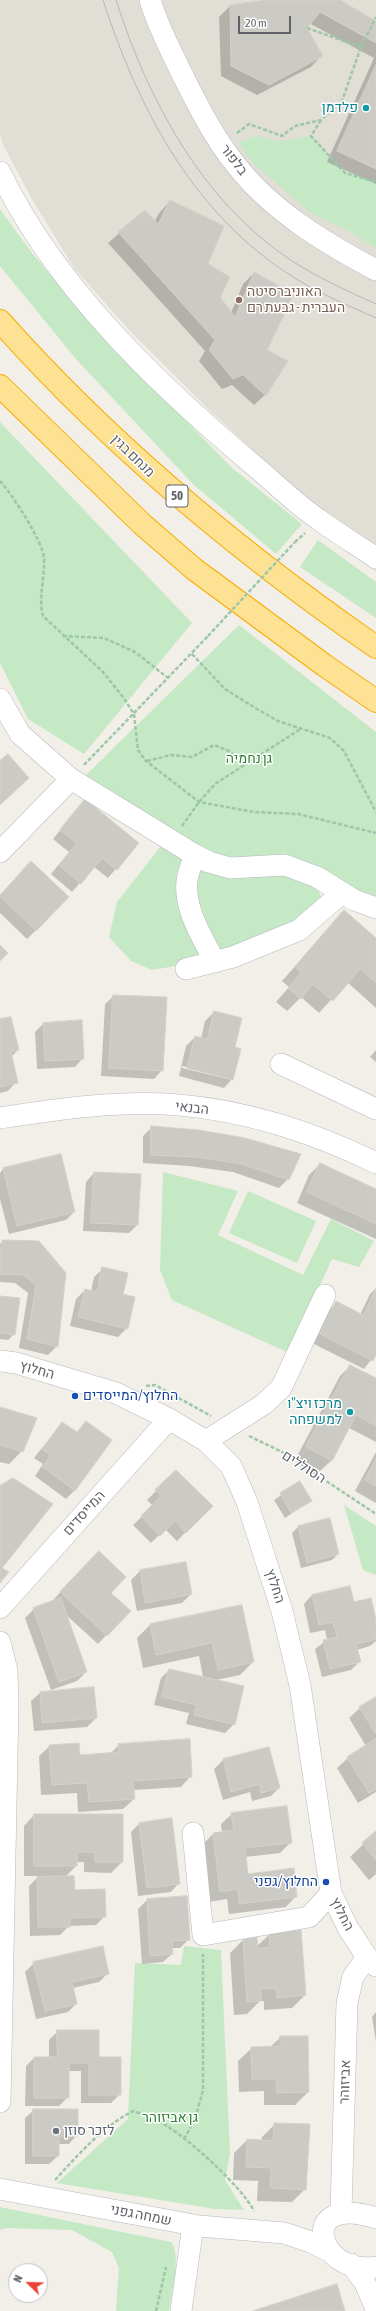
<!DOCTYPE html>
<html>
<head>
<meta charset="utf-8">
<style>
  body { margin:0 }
  #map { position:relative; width:376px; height:2311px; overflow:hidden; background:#f1efe8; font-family:"Asap Condensed",sans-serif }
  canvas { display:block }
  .north { position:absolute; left:8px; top:2263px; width:40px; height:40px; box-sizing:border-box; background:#fff; border:1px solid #bfc1c3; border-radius:50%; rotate:293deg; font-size:11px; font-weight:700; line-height:16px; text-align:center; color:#5f6368 }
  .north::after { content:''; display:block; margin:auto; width:14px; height:18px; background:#ea4335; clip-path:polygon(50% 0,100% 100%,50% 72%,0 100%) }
  .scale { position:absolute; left:238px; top:16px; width:53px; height:18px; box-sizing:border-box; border:2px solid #5f6368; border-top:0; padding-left:5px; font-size:12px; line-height:14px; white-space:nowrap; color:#5f6368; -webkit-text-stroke:3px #fff; paint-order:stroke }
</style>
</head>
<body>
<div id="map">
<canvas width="376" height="2311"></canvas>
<div class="north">N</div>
<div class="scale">20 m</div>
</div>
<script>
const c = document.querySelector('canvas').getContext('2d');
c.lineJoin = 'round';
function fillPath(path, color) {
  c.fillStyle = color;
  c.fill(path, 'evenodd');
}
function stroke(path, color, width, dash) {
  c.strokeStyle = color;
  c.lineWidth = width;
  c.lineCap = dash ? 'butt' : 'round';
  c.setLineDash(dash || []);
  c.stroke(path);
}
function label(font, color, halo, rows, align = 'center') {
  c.font = font + ' "Asap Condensed",Heebo,sans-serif';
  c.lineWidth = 3;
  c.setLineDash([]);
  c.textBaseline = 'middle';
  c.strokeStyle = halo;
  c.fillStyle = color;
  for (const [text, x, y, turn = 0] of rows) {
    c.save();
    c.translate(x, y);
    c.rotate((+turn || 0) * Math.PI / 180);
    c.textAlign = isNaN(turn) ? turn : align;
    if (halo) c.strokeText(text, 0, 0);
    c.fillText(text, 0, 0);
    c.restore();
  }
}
const education = new Path2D(`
  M0,0H376V572L317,529L328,519L206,407L130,331L74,268L33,201L2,143L0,133Z`);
const green = new Path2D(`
  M256,136L277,141L311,136L329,158L345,172L376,182V248L345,229L312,214L253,163L238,142Z
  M0,209L29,249L84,316L232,468L302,524L276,554L193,484L76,359L0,266Z
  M0,422L192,623L84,754L28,719L0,663Z
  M318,540L376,582V618L300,567Z
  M239,625L376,732V902L207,851L86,775Z
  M161,846L313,882L322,898L303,916L234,953L199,962L152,970L131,961L109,937L117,902Z
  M163,1172L238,1191L218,1235L303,1275L331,1219L374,1241L359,1267L332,1259L289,1353L172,1300L160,1270Z
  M248,1191L316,1221L297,1263L229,1233Z
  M344,1505L376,1526V1575L363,1570Z
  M184,1946L221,1950L230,2154L225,2180L244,2210L215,2209L57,2183L128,2119L135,1963L181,1965Z
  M0,2207L171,2242C182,2254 171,2295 169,2311H116L119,2268L112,2252L72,2230L6,2228L0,2230Z`);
const shadow = new Path2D(`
  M266,0H338L376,22V184L327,162L374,58L309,23L306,28L321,56L311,67L257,95L221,76L219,17L230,6L264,3Z
  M170,201L219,297L231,313L243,284L254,273L266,350L286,361L265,395L254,405L232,385L222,389L199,361L205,351L108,243L145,211L154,222L160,212Z
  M85,800L138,843L108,878L94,867L72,892L51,874L69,852L53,839Z
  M31,863L36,930L27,939L0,913V895Z
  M344,911L376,939V1008L347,982L319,1013L301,997L287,1011L276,1002L289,987L282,981Z
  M114,996L162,1070L154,1079L101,1076L105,1004Z
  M214,1012L233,1048L232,1079L224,1088L179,1076L186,1046L195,1037L201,1039L205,1021ZM182,1066L228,1077V1079L182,1068Z
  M0,1020L18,1050L11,1057L16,1082L8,1091L0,1093Z
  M43,1024L83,1058L75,1067L37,1069L35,1032Z
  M376,1050V1062L370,1057Z
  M152,1127L288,1179L279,1188L233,1172L189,1166L143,1163V1136Z
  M320,1164L376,1190V1239L297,1203L309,1175Z
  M3,1169L74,1212L66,1220L9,1234L0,1199V1173Z
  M94,1173L137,1225L129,1233L83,1231L86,1182Z
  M3,1241L38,1242L57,1346L48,1355L19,1348L28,1293L15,1283L0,1282V1244Z
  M103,1269L122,1295L127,1328L118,1337L70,1326L76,1299L85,1290L91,1291L94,1277Z
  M376,1288V1353L364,1369L312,1343L328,1311L337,1303L360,1315L370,1294Z
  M0,1297L14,1334L8,1340L0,1339Z
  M350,1366L376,1380V1442L349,1428L331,1461L320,1471L296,1458L340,1376Z
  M0,1408L22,1451L9,1464L0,1462Z
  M86,1422L75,1490L66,1499L35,1476L43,1464L34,1458L62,1423L76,1433Z
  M376,1452V1503L355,1491Z
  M176,1471L211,1506L177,1541L165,1529L151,1543L133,1525L153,1506L147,1500Z
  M300,1483L310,1501L285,1518L274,1500Z
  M298,1527L338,1554L332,1560L301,1568L292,1533Z
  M90,1561L110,1593L129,1611L98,1644L65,1614L86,1672L77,1681L51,1690L25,1618L34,1609L52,1601Z
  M186,1563L191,1594L182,1603L137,1611L131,1580L140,1571Z
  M312,1595L353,1603L376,1625V1641L370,1646L357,1650L359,1662L351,1670L322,1677L315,1649L327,1640L325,1630L310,1633L304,1604Z
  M241,1606L253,1662L240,1675L216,1680L234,1724L225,1733L186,1724L189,1713L154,1705L161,1678L169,1670L203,1677L199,1656L143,1668L137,1638L150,1625Z
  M40,1693L96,1718L87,1727L34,1731L31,1701Z
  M376,1698V1792L358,1803L337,1768L348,1758L366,1746L349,1718L360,1708Z
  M119,1745L191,1776L181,1787L133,1790L134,1799L123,1809L78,1812L77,1793L41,1795L39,1756L50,1746L79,1756L110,1754Z
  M269,1748L279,1788L271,1796L252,1801L250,1792L223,1800L214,1769L223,1760Z
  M232,1814L291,1842L280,1853L245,1857L247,1875L296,1896L286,1907L229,1914L227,1899L209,1902L202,1845L213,1834L222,1833L221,1824Z
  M34,1815L122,1862L111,1873L84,1872V1862H76V1866L65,1877L74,1891L104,1917L96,1925L69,1926L60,1935L30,1936L29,1886L39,1876H24V1826Z
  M139,1824L179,1883L171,1892L138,1896L131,1832Z
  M376,1832V1874L369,1880L350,1857Z
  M186,1897L189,1939L180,1948H172V1954L163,1962L142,1964L138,1909L147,1900Z
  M270,1934L305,1995L292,2008L264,2010V2001H260L247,2014L234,2015L230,1953L243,1940L256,1938L257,1946Z
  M34,1963L108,1973L99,1982L73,1988L76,2004L68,2012L36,2019L25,1972Z
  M376,2012V2042L372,2017Z
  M58,2031L98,2058L120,2094L111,2103H81V2071H68V2097L59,2106H25L26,2066L34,2058H49V2040Z
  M281,2037L308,2092L295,2105H264V2091L239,2092L238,2061L252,2048L270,2047Z
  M34,2110L77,2135L69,2144H58V2156L49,2164H25V2118Z
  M275,2124L305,2189L292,2202L257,2201L258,2181L233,2180L234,2153L247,2140L261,2141L262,2137Z`);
const building = new Path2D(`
  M267,0H340L376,21V43L320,12L307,28L323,56L269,85L231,66L230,5Z
  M376,65V169L337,151Z
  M170,200L224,226L208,264L230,277L220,297L235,317L254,272L294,294L267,350L288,361L266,396L243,375L233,379L209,350L215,340L118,232L145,210L158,224Z
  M8,754L29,778L0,805V761Z
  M85,799L139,843L117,870L102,858L81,884L59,865L77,843L60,830Z
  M31,861L69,897L36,931L0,896Z
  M344,910L376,938V983L360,969L333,1001L313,984L301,999L288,988L301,973L295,967Z
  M0,945L8,953L0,961Z
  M113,995L167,997L163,1071L109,1068Z
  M214,1011L242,1018L235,1047L241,1049L233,1080L187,1068L195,1036L207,1039Z
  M11,1017L19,1050L11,1052L18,1083L0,1087V1019Z
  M82,1020L84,1059L45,1061L43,1023Z
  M151,1126L199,1130L245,1138L301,1154L289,1180L242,1164L198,1157L151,1155Z
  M61,1154L75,1212L17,1226L3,1168Z
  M320,1163L376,1189V1224L307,1192Z
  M94,1172L141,1174L138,1225L91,1223Z
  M3,1240L39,1241L66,1273L58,1347L27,1339L36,1285L24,1275L0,1274V1253Z
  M102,1267L128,1273L123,1294L135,1297L128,1329L78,1317L85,1289L97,1292Z
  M376,1289V1355L373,1361L320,1334L336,1301L363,1315Z
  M0,1296L20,1298L15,1335L0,1333Z
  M350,1365L376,1378V1426L356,1415L332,1461L306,1447Z
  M0,1407L37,1418L23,1452L0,1445Z
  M86,1421L112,1440L75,1491L43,1467L51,1455L42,1449L62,1422L77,1432Z
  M376,1459V1486L365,1480Z
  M176,1470L213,1506L186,1533L175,1521L160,1536L141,1516L161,1496L155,1490Z
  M13,1478L53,1504L2,1568L9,1572L0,1583V1486Z
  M300,1481L312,1501L291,1513L280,1493Z
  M330,1518L339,1554L307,1563L298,1526Z
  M99,1551L126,1577L111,1593L131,1611L107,1636L60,1592Z
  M186,1562L192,1594L145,1603L140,1570Z
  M350,1586L354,1602L371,1598L376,1620V1639L356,1644L361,1662L330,1669L323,1640L337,1637L333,1622L319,1625L312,1595Z
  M61,1598L87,1672L59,1682L33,1608Z
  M242,1605L254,1662L218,1670L212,1643L156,1655L150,1624Z
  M169,1669L244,1686L235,1725L194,1715L197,1705L162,1697Z
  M94,1687L97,1718L42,1723L40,1692Z
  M376,1697V1734L359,1707Z
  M190,1739L192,1777L133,1781L135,1799L89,1802L87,1783L52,1785L49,1745L79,1743L80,1755L119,1752L118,1744Z
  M376,1739V1789L369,1793L347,1757Z
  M269,1747L280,1788L261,1793L259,1784L231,1792L223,1759Z
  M287,1806L292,1843L245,1848L248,1874L294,1868L297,1897L239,1904L238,1889L220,1892L213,1833L234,1830L231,1813Z
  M34,1814H123V1862H95V1852H77V1866H34Z
  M172,1818L180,1884L147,1888L139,1823Z
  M376,1831V1860L362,1843Z
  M74,1876L75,1890L105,1889L106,1917L70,1918V1927H38L37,1877Z
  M187,1896L190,1940L172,1941L173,1954L150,1956L147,1899Z
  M301,1930L306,1995L277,1998L276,1988L261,1989V2001L247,2002L243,1939L257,1937L258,1949L270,1947L269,1933Z
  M103,1946L109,1974L72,1982L77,2004L45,2011L33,1962Z
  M57,2030H99V2057H121V2095H89V2063H69V2098H34V2057H57Z
  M280,2036H308L309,2092L277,2093L276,2079H252L251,2047L280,2046Z
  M33,2109H78V2136H59V2156H33Z
  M274,2123L310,2124L306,2190L270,2188L271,2168L246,2167L247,2139L273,2141Z
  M337,2284L345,2311H253Z`);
const path = new Path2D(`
  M307,28L361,47
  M321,120L311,136L345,173L376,182
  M237,133L249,124L282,136L295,126L321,120L342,101L361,47L376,17
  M0,481C12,494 43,542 44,558C45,578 38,597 43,616L102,671L123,697L134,714L138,750L146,761L199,802L254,812L298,814L376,833
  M295,542L305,533
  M63,636L104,638L135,652L168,678
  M192,654L225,689L252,706L278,721L330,738L344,751L376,812
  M147,761L171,755L192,757L214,745L229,751L245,765
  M84,765L208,636
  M182,826L199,802L215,784L302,728
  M146,1386L155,1385L211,1416
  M249,1436L284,1453L376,1514
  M184,2139L195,2119L203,2090V1954
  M55,2180C79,2154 101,2128 133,2111C145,2115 157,2119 167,2126C192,2142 241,2186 254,2211
  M156,2311L166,2267`);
const minor = new Path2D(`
  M150,0C158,27 172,53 184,78C199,108 215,139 236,165C272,211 325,243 376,270
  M0,172C54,285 156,383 251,463C273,481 294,503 318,519C337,533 357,545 376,558
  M0,699L20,734L71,779L195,855L209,862L230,868L285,865L317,877L354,900L376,908
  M0,852L71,779
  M195,855C193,861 190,868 188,875C181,905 202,937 215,962
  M186,969L233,957L299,930L342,893
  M281,1064L376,1109
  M0,1118C58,1109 120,1100 179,1105C247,1111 315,1133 376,1163
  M0,1361L16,1363L116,1393L169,1419L206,1441L231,1466L247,1502L282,1611L300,1685L331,1893L348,1928L367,1957L376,1966
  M206,1441L264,1404L281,1388L325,1295
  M0,1608L169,1419
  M0,1642L7,1671L8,1705L0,2102
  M193,1833L203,1935L309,1917L331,1893
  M0,2189L199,2226L284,2233L311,2242L329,2251
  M341,2212L347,2003L353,1977L367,1957
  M376,2218C295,2192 317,2277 376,2267
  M351,2264L365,2283L376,2309
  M181,2311L193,2225`);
const highway = new Path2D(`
  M0,321C111,446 239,552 376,647
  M0,386L142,524L194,569L324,665L376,701`);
const tram = new Path2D(`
  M103,0C137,105 190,208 284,271C313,291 345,304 376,318
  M116,0C148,100 202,202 292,261C319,278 347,291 376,304`);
const pathBridge = new Path2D(`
  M208,636L295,542`);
const markers = [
  [366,108,4,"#0f9aa8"],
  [239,300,4,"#8d6e63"],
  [75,1396,4,"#1a4fb4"],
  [350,1412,4,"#0f9aa8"],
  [326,1882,4,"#1a4fb4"],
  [56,2131,4,"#6b7280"]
];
const shields = [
  [177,496,22]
];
const shieldNames = [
  ["50",177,496]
];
const cultureNames = [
  ["פלדמן",358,108],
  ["מרכז ויצ\"ו",342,1404],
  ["למשפחה",342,1420]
];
const streetNames = [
  ["בלפור",234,160,52],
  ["מנחם בגין",133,456,44],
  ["הבנאי",192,1108,6],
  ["החלוץ",37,1370,16],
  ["הסוללים",304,1467,32],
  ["המייסדים",84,1513,-48],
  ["החלוץ",275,1586,72],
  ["החלוץ",342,1914,63],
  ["אביזוהר",345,2082,-88],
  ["שמחה גפני",141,2215,11]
];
const educationNames = [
  ["האוניברסיטה",247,292],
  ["העברית - גבעת רם",247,308]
];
const parkNames = [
  ["גן נחמיה",249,759],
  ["גן אביזוהר",170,2118]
];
const transitNames = [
  ["החלוץ/המייסדים",83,1396],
  ["החלוץ/גפני",318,1882,"right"]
];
const worshipNames = [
  ["לזכר סוזן",64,2131]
];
fillPath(education, '#e1ded6');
fillPath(green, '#c5e8c5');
fillPath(shadow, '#0003');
fillPath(building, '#cccac5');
stroke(building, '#d6d1c6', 1);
stroke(minor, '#b5b8bc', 22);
stroke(highway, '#f9ab00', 24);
stroke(path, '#9cc7a9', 2.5, [4, 2]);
stroke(minor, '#fff', 21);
stroke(highway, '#fde293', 22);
stroke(tram, '#b6b7b8', 1);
stroke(pathBridge, '#9cc7a9', 2.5, [4, 2]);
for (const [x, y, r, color] of markers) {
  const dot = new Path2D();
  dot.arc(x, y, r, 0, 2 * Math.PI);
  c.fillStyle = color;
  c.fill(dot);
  stroke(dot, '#fff', 1.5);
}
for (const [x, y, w] of shields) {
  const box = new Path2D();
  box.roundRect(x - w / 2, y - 11, w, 22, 3);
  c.fillStyle = '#fff';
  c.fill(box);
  stroke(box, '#5f6368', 1);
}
label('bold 13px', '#5f6368', null, shieldNames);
label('14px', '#0d838f', '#fff', cultureNames, 'right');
label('14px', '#5f6368', '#fff', streetNames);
label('14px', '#785e54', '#fff', educationNames, 'left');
label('14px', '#348238', '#fff', parkNames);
label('14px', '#164399', '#fff', transitNames, 'left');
label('14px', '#5b616d', '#fff', worshipNames, 'left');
</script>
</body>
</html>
